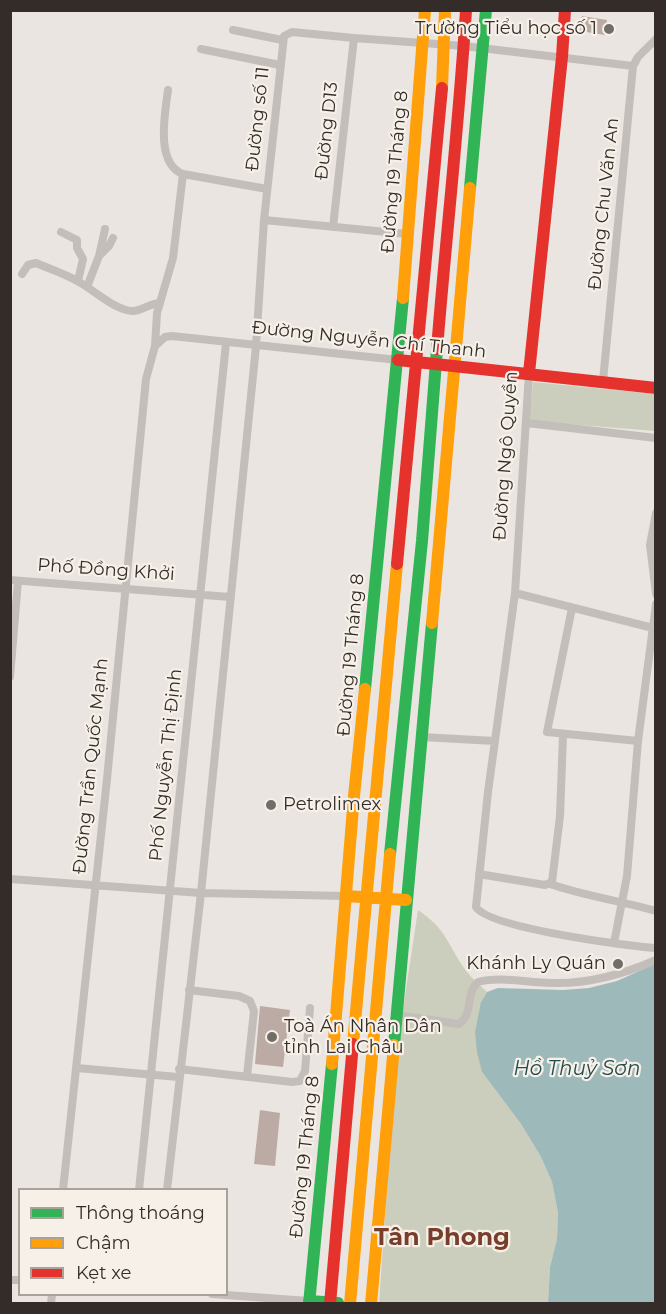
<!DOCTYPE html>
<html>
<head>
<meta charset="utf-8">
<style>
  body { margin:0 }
  #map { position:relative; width:666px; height:1314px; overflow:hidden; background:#eae5e0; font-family:Montserrat,sans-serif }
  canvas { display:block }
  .frame { position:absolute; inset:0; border:12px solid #332c28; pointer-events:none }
  .legend { position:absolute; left:18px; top:1188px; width:210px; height:108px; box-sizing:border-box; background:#f7f0e8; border:2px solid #a9a29b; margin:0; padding:8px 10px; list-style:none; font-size:18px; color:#332c28 }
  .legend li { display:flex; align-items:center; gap:12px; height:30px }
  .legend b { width:30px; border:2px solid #a9a29b }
</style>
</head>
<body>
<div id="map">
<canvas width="666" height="1314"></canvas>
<div class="frame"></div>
<ul class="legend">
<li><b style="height:8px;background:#30b455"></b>Thông thoáng</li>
<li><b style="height:8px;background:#ff9f0a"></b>Chậm</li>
<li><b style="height:8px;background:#e5322d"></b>Kẹt xe</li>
</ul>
</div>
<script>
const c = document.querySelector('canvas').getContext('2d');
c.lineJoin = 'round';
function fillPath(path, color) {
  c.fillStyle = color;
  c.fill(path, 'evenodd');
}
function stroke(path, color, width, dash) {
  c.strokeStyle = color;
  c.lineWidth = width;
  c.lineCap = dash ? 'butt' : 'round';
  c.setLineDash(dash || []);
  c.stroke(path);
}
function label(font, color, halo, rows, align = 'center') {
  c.font = font + ' Montserrat,sans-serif';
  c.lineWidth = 4.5;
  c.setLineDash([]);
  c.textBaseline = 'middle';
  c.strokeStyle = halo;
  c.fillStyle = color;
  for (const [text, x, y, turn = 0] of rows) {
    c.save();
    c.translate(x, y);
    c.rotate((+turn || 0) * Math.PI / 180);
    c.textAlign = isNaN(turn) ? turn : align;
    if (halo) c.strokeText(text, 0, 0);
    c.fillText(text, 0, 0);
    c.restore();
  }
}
const green = new Path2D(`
  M533,382L655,394V431L529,421Z
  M418,910C446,929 447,943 464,968C470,977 480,985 487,992L481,1002L482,1072L521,1124L541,1157L552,1182L558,1213L557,1239L550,1267L548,1303L379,1304L396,1055Z`);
const water = new Path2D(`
  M655,964V1303H548L550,1267L557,1239L558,1213L552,1182L541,1157L521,1124L482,1072L477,1052L475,1032L481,1002L487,992L498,988L563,990L589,988L617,981Z`);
const building = new Path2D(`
  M582,16L607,20L605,35L580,31Z
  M260,1006L290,1010L283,1067L255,1064Z
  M260,1110L280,1113L275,1166L254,1164Z`);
const street = new Path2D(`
  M233,30L282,40
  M201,49L280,65
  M168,90C165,113 155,164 183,174L267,189
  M264,220L407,234
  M333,227L354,38
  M61,232L77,240V248L83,259L78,281
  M99,256L109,246L113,238
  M22,274L28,265L36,263C50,269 66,274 79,282C94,290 116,311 133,311C142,311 150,303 160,303
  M87,287L99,256L105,229
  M155,346L165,337L172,336L398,360
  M529,373L515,593L488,792L476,907C489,928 627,946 656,948
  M603,381L633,66L638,57L656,39
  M527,423L656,438
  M656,513L650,545L656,594
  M10,580L230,597
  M515,593L653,628
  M572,608L547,732L638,741
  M10,677L18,581
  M421,737L495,741
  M479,874L545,885L552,882L560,816L563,735
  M10,879L201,893L346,896
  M550,884C585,896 621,901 656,911
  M614,943L627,876L638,741L656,604
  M189,990L239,996L250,1001L254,1011L247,1076
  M396,1015L459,1024C474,1014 465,993 478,982C501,976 528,983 552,983C586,984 624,974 656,960
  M77,1068L178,1077
  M179,1069L292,1082L300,1081L305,1071L310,1008
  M63,1190L107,779L146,379L155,346L157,313L173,258L183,174
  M139,1190L226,343
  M167,1190L201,893L256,346L264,220L284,36L292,32L354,38L464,46L633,66
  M10,1280H20
  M212,1294L309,1301
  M51,1304L52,1294`);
const fast = new Path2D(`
  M470,188L486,10
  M365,689L403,298
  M390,854L422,541L437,349
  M394,1045L432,623
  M309,1301L338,1303
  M309,1304L332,1064`);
const slow = new Path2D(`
  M442,88L445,10
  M403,298L425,10
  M432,623L470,188
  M346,896L406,900
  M353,1044L397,564
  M332,1064L354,796L365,689
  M350,1304L390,854
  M371,1304L394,1045`);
const jam = new Path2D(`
  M437,349C446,236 459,123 466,10
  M398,360L656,388
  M529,373L562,57L565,10
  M397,564L442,88
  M330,1304L353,1044`);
const markers = [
  [609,29,6,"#736d68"],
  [271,805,6,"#736d68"],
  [618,964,6,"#736d68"],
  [272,1037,6,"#736d68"]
];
const poiNames = [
  ["Trường Tiểu học số 1",597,29],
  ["Petrolimex",283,805,"left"],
  ["Khánh Ly Quán",606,964],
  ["Toà Án Nhân Dân",284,1027,"left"],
  ["tỉnh Lai Châu",284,1048,"left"]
];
const streetNames = [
  ["Đường số 11",258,119,-84],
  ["Đường D13",327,131,-84],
  ["Đường 19 Tháng 8",395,172,-85],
  ["Đường Chu Văn An",604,204,-84],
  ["Đường Nguyễn Chí Thanh",369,340,6],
  ["Đường Ngô Quyền",506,456,-86],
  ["Phố Đồng Khởi",106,570,4],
  ["Đường 19 Tháng 8",351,655,-85],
  ["Phố Nguyễn Thị Định",166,765,-84],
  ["Đường Trần Quốc Mạnh",91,766,-84],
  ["Đường 19 Tháng 8",305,1157,-84]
];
const waterNames = [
  ["Hồ Thuỷ Sơn",577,1069]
];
const districtNames = [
  ["Tân Phong",442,1238]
];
fillPath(green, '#cbcebc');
fillPath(water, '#9eb9b9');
fillPath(building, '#bcaba4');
stroke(street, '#c3beb9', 8);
stroke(fast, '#30b455', 12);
stroke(slow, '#ff9f0a', 12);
stroke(jam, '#e5322d', 12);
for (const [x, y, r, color] of markers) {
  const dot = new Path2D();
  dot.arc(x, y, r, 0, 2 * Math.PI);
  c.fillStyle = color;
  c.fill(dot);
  stroke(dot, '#f7f0e8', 2);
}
label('18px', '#332c28', '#f7f0e8', poiNames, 'right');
label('18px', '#332c28', '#f7f0e8', streetNames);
label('italic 20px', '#234c4f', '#f7f0e8', waterNames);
label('bold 24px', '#783e2b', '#f7f0e8', districtNames);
</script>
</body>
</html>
